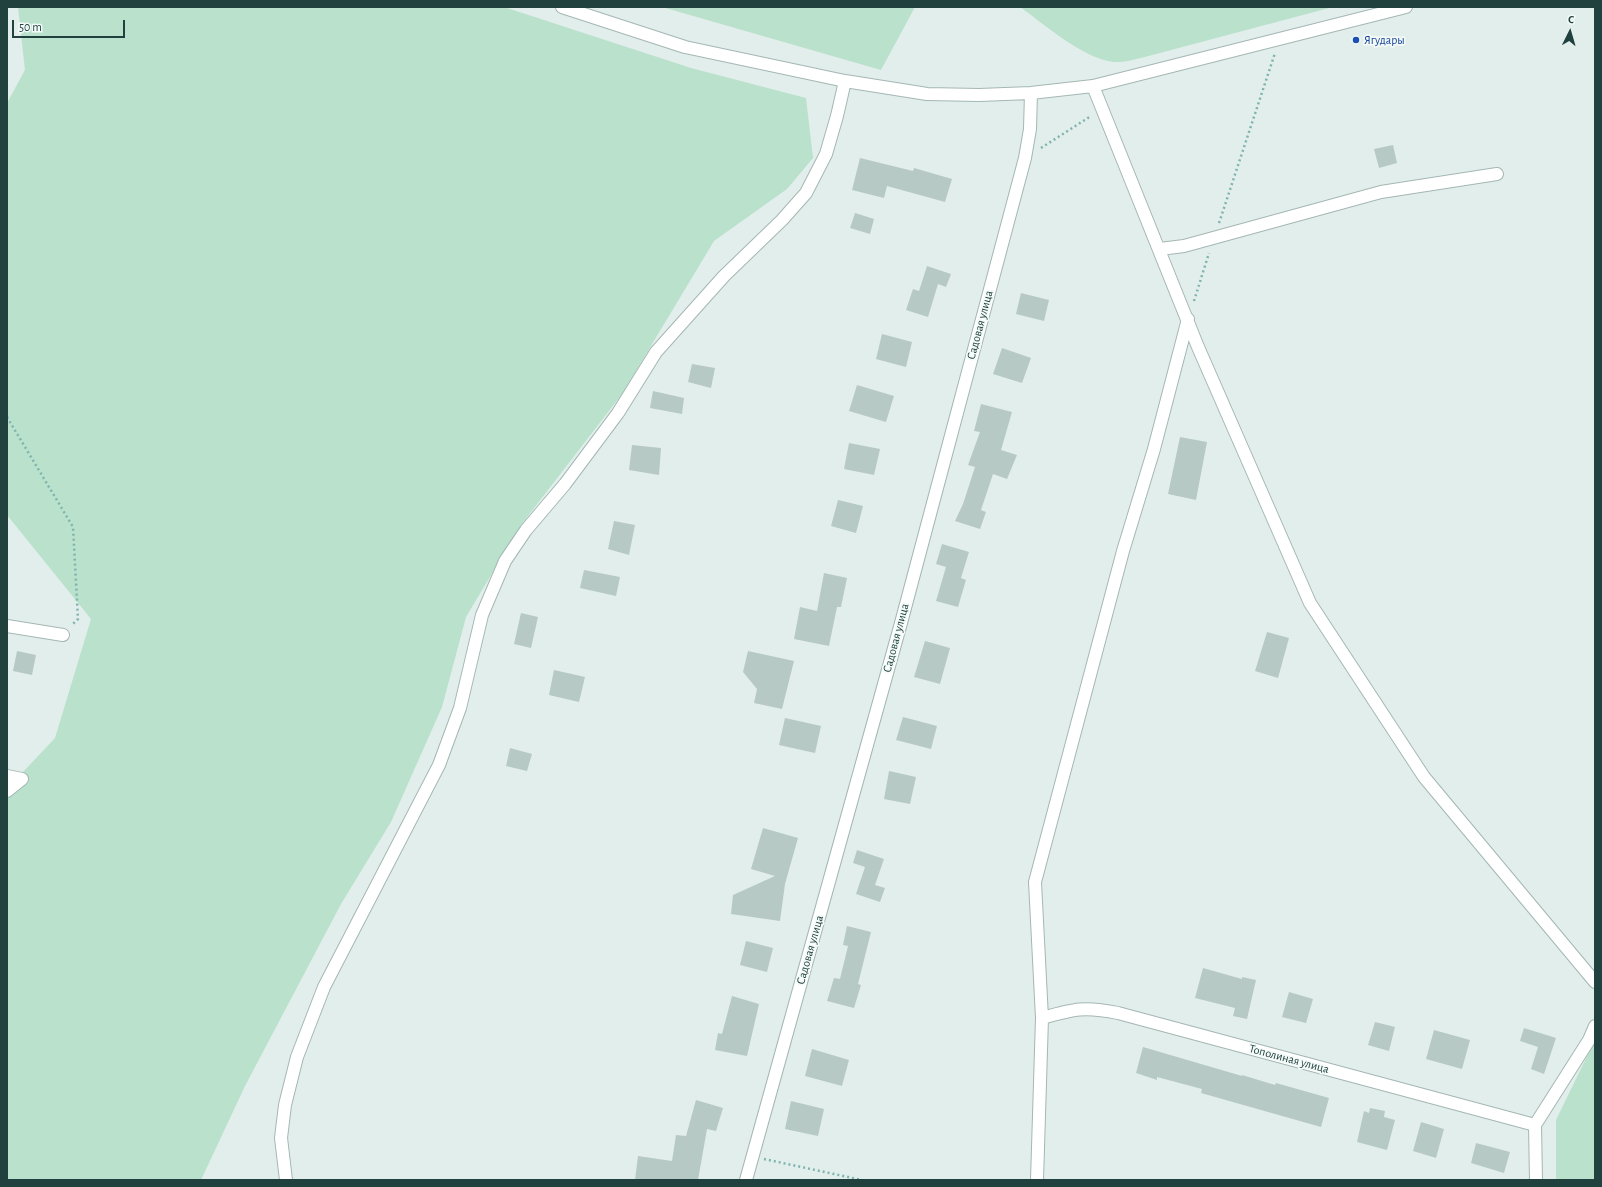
<!DOCTYPE html>
<html>
<head>
<meta charset="utf-8">
<style>
  body { margin:0 }
  #map { position:relative; width:1602px; height:1187px; overflow:hidden; background:#e2eeeb; font-family:"Alegreya Sans",sans-serif }
  canvas { display:block }
  .frame { position:absolute; inset:0; border:8px solid #20413e; pointer-events:none }
  .north { position:absolute; left:1550px; top:12px; width:40px; height:40px; -webkit-text-stroke:3px #f3faf8; paint-order:stroke; rotate:5deg; font-size:11px; font-weight:700; line-height:16px; text-align:center; color:#20413e }
  .north::after { content:''; display:block; margin:auto; width:14px; height:18px; background:#20413e; clip-path:polygon(50% 0,100% 100%,50% 72%,0 100%) }
  .scale { position:absolute; left:12px; top:20px; width:113px; height:18px; box-sizing:border-box; border:2px solid #20413e; border-top:0; padding-left:5px; font-size:12px; line-height:14px; white-space:nowrap; color:#20413e; -webkit-text-stroke:3px #f3faf8; paint-order:stroke }
</style>
</head>
<body>
<div id="map">
<canvas width="1602" height="1187"></canvas>
<div class="frame"></div>
<div class="north">С</div>
<div class="scale">50 m</div>
</div>
<script>
const c = document.querySelector('canvas').getContext('2d');
c.lineJoin = 'round';
function fillPath(path, color) {
  c.fillStyle = color;
  c.fill(path, 'evenodd');
}
function stroke(path, color, width, dash) {
  c.strokeStyle = color;
  c.lineWidth = width;
  c.lineCap = dash ? 'butt' : 'round';
  c.setLineDash(dash || []);
  c.stroke(path);
}
function label(font, color, halo, rows, align = 'center') {
  c.font = font + ' "Alegreya Sans",sans-serif';
  c.lineWidth = 3.5;
  c.setLineDash([]);
  c.textBaseline = 'middle';
  c.strokeStyle = halo;
  c.fillStyle = color;
  for (const [text, x, y, turn = 0] of rows) {
    c.save();
    c.translate(x, y);
    c.rotate((+turn || 0) * Math.PI / 180);
    c.textAlign = isNaN(turn) ? turn : align;
    if (halo) c.strokeText(text, 0, 0);
    c.fillText(text, 0, 0);
    c.restore();
  }
}
const green = new Path2D(`
  M18,7H504L691,68L806,98L813,158L787,189L714,241L622,394L521,525L466,617L442,707L391,822L341,904L245,1086L201,1180H7V789L55,738L91,619L7,515V103L25,70Z
  M662,7H915L881,70Z
  M1020,7H1333L1156,54C1143,57 1127,63 1113,62C1081,57 1047,26 1020,7Z
  M1595,1040V1180H1556V1120Z`);
const building = new Path2D(`
  M1393,145L1397,163L1379,168L1374,149Z
  M860,158L913,171L914,168L952,179L945,202L887,186L884,198L852,190Z
  M855,213L874,219L870,234L850,228Z
  M927,266L951,274L946,287L938,284L928,317L906,310L913,289L919,291Z
  M1021,293L1049,300L1044,321L1016,314Z
  M882,334L912,342L906,367L876,359Z
  M1002,348L1031,358L1022,383L993,374Z
  M692,364L715,368L711,388L688,382Z
  M857,385L894,396L886,422L849,411Z
  M653,391L684,398L682,414L650,408Z
  M981,404L1012,412L1001,450L1017,455L1007,479L993,474L981,510L986,512L980,529L955,521L963,504L975,467L968,465L980,432L974,431Z
  M1180,437L1207,442L1196,500L1168,494Z
  M849,443L880,449L874,475L844,469Z
  M632,445L661,448L659,475L629,470Z
  M838,500L863,506L856,533L831,526Z
  M614,521L635,525L629,555L608,549Z
  M942,544L969,552L961,578L966,580L958,607L936,601L946,567L936,564Z
  M584,570L620,577L616,596L580,588Z
  M824,573L847,578L841,607H837L829,646L794,639L800,607L817,611Z
  M521,613L538,617L531,648L514,644Z
  M1267,632L1289,638L1278,678L1255,671Z
  M925,641L950,648L940,684L914,677Z
  M17,651L36,655L32,675L13,671Z
  M748,651L794,661L782,709L754,703L757,689L743,672Z
  M554,670L585,677L579,702L549,695Z
  M903,717L937,726L931,749L896,740Z
  M785,718L821,726L815,753L779,745Z
  M510,748L532,754L527,771L506,766Z
  M889,771L916,777L910,804L884,799Z
  M763,828L798,838L785,884L780,921L731,914L733,895L775,876L751,869Z
  M857,850L884,859L875,885L885,888L880,902L856,894L865,867L853,863Z
  M847,926L871,932L858,984L861,985L854,1008L827,1001L834,978L840,979L848,946L843,945Z
  M746,941L773,948L767,972L740,965Z
  M1203,968L1242,979V977L1256,980L1247,1019L1233,1016L1235,1008L1195,998Z
  M1289,992L1313,999L1306,1023L1282,1017Z
  M732,996L759,1004L747,1056L715,1050L718,1033L722,1034Z
  M1375,1022L1395,1027L1389,1051L1368,1045Z
  M1524,1028L1556,1038L1544,1074L1531,1069L1538,1047L1520,1041Z
  M1434,1030L1470,1040L1462,1069L1426,1059Z
  M1143,1047L1242,1076V1075L1275,1085L1276,1083L1329,1098L1321,1127L1201,1093L1202,1089L1157,1077V1080L1136,1073Z
  M812,1049L849,1060L842,1086L805,1076Z
  M696,1100L723,1108L716,1131L707,1129L698,1180H635L638,1156L672,1161L676,1135L686,1136Z
  M791,1101L824,1109L818,1136L785,1129Z
  M1370,1108L1385,1111L1384,1117L1395,1120L1387,1150L1357,1142L1364,1111L1369,1113Z
  M1421,1122L1444,1129L1436,1158L1413,1151Z
  M1476,1143L1510,1152L1504,1173L1471,1163Z`);
const path = new Path2D(`
  M1041,148L1091,116
  M1219,223L1275,53
  M1194,301L1209,253
  M7,417L73,527L78,619L72,625
  M764,1159L862,1180`);
const minor = new Path2D(`
  M562,7L685,47L845,81L927,94L979,95L1031,93L1093,86L1406,7
  M1093,86L1198,347L1310,603L1424,777L1595,982
  M1160,249L1184,246L1381,192L1497,174
  M7,626L63,635
  M7,776L22,779
  M7,791L22,779
  M1042,1018C1074,1009 1084,1006 1118,1013L1535,1125
  M286,1180L281,1138L285,1105L297,1057L324,987L439,765L460,708L482,615L505,561L526,530L565,484L618,413L656,352L724,276L782,220L806,193L826,154L837,116L845,81
  M746,1180L901,623L1025,158L1030,129L1031,93
  M1037,1180L1042,1018L1035,882L1123,551L1154,449L1188,319
  M1536,1180L1535,1125L1589,1040L1595,1026`);
const markers = [
  [1356,40,4,"#1a4fb4"]
];
const transitNames = [
  ["Ягудары",1364,40]
];
const streetNames = [
  ["Садовая улица",980,325,-75],
  ["Садовая улица",896,638,-75],
  ["Садовая улица",810,950,-74],
  ["Тополиная улица",1289,1059,15]
];
fillPath(green, '#b9e1cc');
fillPath(building, '#b7c9c5');
stroke(minor, '#a4b7b4', 14);
stroke(path, '#7fb4ae', 2.5, [2, 3]);
stroke(minor, '#fff', 12);
for (const [x, y, r, color] of markers) {
  const dot = new Path2D();
  dot.arc(x, y, r, 0, 2 * Math.PI);
  c.fillStyle = color;
  c.fill(dot);
  stroke(dot, '#f3faf8', 1.5);
}
label('12px', '#164399', '#f3faf8', transitNames, 'left');
label('12px', '#20413e', '#f3faf8', streetNames);
</script>
</body>
</html>
